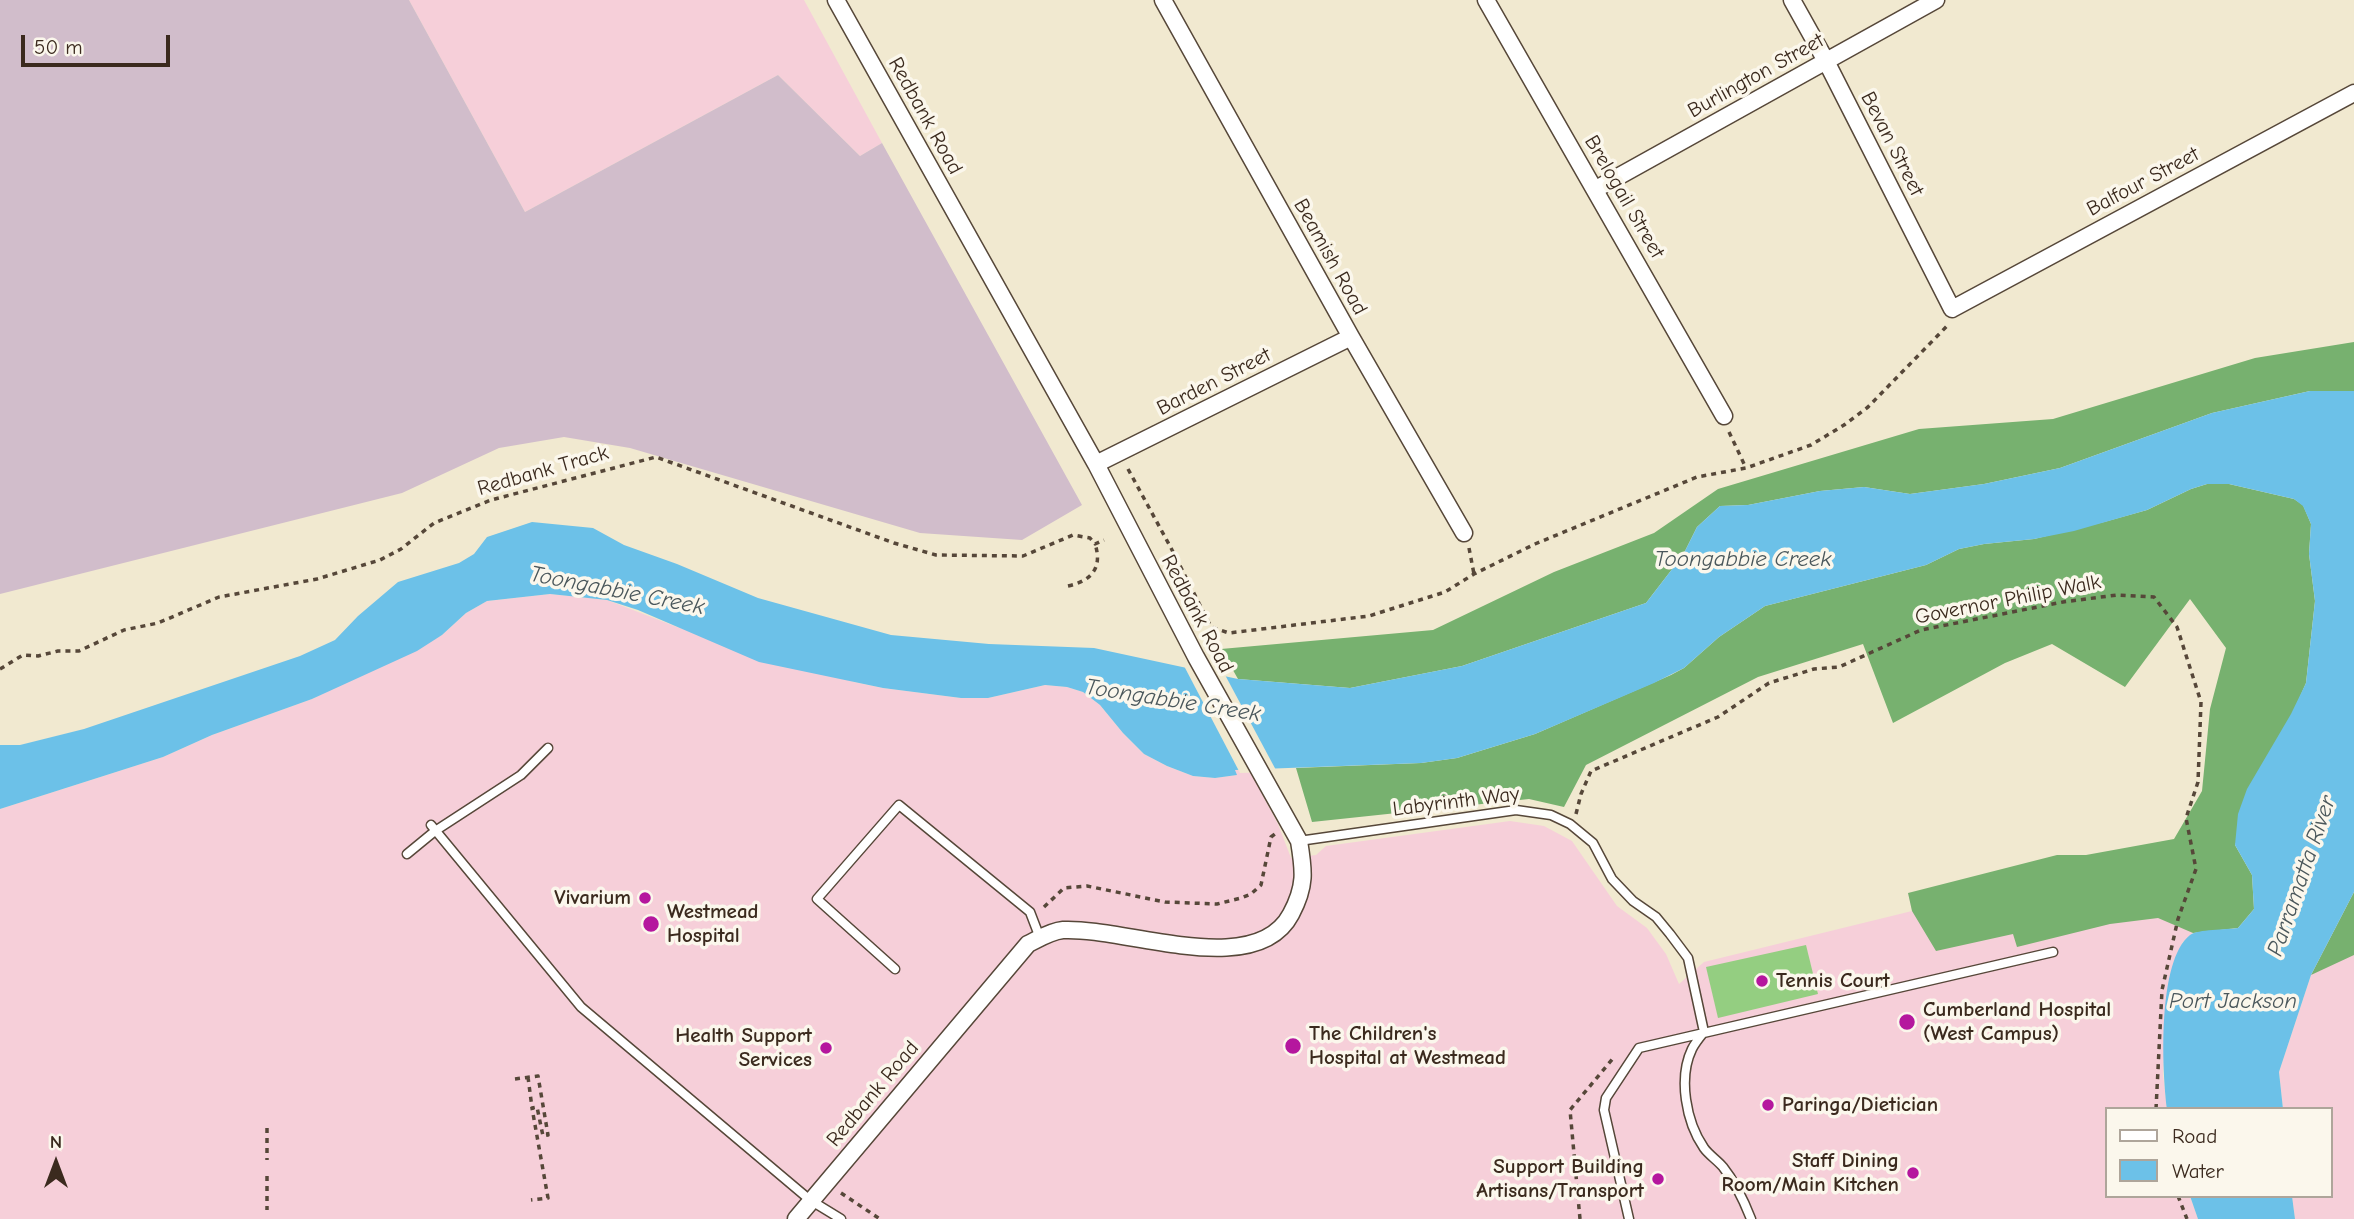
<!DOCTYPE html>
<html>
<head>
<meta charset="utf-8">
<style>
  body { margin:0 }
  #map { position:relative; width:2354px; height:1219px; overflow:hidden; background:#f1e9d0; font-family:"Comic Neue",sans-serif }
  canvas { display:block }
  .legend { position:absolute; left:2105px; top:1107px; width:228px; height:91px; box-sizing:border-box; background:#fbf7ec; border:2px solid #aea59a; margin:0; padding:9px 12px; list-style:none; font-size:21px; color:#3b2a1e }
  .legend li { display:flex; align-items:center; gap:14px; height:35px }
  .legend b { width:35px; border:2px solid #aea59a }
  .north { position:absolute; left:21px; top:1128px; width:70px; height:70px; -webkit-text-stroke:5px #fbf7ec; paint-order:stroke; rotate:0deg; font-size:19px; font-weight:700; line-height:28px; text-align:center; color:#3b2a1e }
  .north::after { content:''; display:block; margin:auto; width:24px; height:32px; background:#3b2a1e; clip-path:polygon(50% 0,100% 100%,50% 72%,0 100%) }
  .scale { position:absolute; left:21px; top:35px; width:149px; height:32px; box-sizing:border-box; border:4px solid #3b2a1e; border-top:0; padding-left:9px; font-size:21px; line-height:24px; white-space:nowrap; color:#3b2a1e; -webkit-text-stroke:5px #fbf7ec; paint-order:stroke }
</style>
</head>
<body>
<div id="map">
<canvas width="2354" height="1219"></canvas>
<ul class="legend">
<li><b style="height:9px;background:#fff"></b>Road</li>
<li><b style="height:19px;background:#6cc1e8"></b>Water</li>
</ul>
<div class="north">N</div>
<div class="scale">50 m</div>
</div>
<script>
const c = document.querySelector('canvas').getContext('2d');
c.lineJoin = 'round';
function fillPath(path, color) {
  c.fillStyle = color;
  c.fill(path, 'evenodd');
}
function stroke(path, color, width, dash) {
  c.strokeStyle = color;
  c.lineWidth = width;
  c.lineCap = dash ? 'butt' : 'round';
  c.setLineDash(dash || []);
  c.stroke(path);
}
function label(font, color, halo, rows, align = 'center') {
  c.font = font + ' "Comic Neue",sans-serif';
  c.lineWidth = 7;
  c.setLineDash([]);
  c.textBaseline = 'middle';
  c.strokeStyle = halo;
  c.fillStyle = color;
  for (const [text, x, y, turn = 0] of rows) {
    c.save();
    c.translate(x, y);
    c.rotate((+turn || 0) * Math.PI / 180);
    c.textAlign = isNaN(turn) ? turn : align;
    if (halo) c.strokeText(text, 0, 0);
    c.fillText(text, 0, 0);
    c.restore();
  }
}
const built = new Path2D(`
  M409,0H804L882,143L860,156L778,75L525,212Z
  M550,594L607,600L677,627L854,682L883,688L961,698H988L1045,685L1067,687L1083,692L1100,705L1123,733L1144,754L1167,766L1193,776L1215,778L1236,775L1235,770H1249L1278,824L1291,858L1316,855L1326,846L1510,821L1544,826L1572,841L1617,906L1647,928L1666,954L1679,984L1704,962L1912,911L1908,893L2143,869L2193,933L2182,943L2165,1041L2163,1074L2167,1109H2107V1196H2190L2198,1219H0V809L163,757L212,735L312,699L442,635L466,613L487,601Z
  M2354,892V1219H2295L2292,1196H2331V1109H2283L2279,1072L2311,975Z`);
const industrial = new Path2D(`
  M0,0H409L525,212L778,75L860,156L882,143L1082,505L1022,540L920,533L630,448L564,437L499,448L402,493L0,594Z`);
const green = new Path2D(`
  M1806,945L1818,994L1718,1018L1706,967Z`);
const forest = new Path2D(`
  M2354,342V391H2310L2212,413L2060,468L1984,484L1910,494L1864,487L1820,491L1748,505L1720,506L1697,527L1683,555L1646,603L1462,666L1350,688L1238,679L1221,649L1433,630L1554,572L1654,533L1718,489L1919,429L2053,419L2255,358Z
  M2207,484H2229L2294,499L2303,505L2311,524L2309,554L2315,601L2306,683L2235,845L2252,875L2254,909L2238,928L2193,933L2158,918L2110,924L2017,947L2013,934L1936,951L1912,911L1908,893L2057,855H2086L2174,839L2202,791L2210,709L2226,648L2190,599L2125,687L2052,644L2005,663L1893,723L1863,644L1758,677L1586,765L1564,807L1529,799L1312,822L1296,768L1421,763L1457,758L1535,734L1671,675L1684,668L1719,637L1765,606L1926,565L1959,549L1984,544L2034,539L2104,522L2147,510L2191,489Z
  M2354,892V955L2311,975Z`);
const water = new Path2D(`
  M2310,391H2354V892L2311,975L2279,1072L2283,1109H2167C2162,1070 2157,961 2190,935C2198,929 2226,930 2238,928L2254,909L2252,875L2235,845L2238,814L2247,789L2291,714L2306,683L2315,601L2309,554L2311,524L2303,506L2294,499L2229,484H2207L2191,489L2147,510L2074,531L2034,539L1984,544L1959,549L1926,565L1765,606L1719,637L1684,668L1654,683L1535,734L1457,758L1421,763L1235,770L1237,775L1215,778L1193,776L1167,766L1144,754L1123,733L1100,705L1083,692L1067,687L1045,685L988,698H961L883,688L759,662L638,610L607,600L550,594L487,601L466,613L442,635L417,651L312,699L212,735L163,757L0,809V745H20L84,729L300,656L335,640L358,616L398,582L459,563L474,554L487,537L532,522L593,528L624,545L677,564L758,598L891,635L989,644L1094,648L1238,679L1350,688L1462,666L1646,603L1683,555L1697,527L1720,506L1748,505L1820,491L1864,487L1910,494L1984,484L2060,468L2212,413Z
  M2190,1196H2292L2295,1219H2198Z`);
const pier = new Path2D(`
  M1183,664L1224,673L1277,772L1240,773Z`);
const path = new Path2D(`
  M1729,432L1746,468
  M1128,469L1171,548L1211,627L1229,633L1369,616L1445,592L1474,574L1535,544L1697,477L1746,468L1811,445L1844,425L1868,407L1949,324
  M1469,548L1474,574
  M1068,586C1091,581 1103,568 1095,544
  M0,669L23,655L38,656L58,651H79L124,630L158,623L219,597L317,579L380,560L401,549L434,523L491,500L656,457L894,543L936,555L1023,556L1073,535L1090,538L1095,544L1104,540
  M1576,814L1581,794L1591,771L1718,717L1769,683L1814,669L1839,667L1921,630L2063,602L2117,595L2154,597L2177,627L2201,702L2198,782L2186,818L2196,869L2178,919L2162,990L2156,1109
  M1044,907L1064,888L1087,886L1165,902L1217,904L1241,898L1251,894L1261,885L1271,837L1275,834
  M528,1077L532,1108
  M515,1079L538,1076L548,1135L543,1136L537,1107L532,1108L548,1198L531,1200
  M267,1128V1160
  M267,1176V1210
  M841,1193L880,1219
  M2178,1196L2187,1219
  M1580,1219L1570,1110L1615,1056`);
const lane = new Path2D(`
  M431,825L581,1007L810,1200L841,1219
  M1299,841L1516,810L1551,815L1570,824L1593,843L1612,879L1633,901L1656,917L1670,934L1688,958L1704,1032C1700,1037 1695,1043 1692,1049C1678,1078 1686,1122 1704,1148C1709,1155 1717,1160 1723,1167C1735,1182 1744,1201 1751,1219
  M407,854L435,831L521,775L548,748
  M895,969L817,899L899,805L1030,912L1040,938
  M1629,1219L1604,1110L1606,1098L1639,1048L2053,952`);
const street = new Path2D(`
  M1163,0L1351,337L1464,533
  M1486,0L1724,416
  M1792,0L1826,61L1952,309L2354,93
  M1596,189L1936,0
  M1096,464L1351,337
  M796,1219L1028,944C1038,939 1051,931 1063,930C1125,927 1256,981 1291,914C1306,886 1304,871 1299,841L1196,657L1096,464L836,0`);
const markers = [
  [645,898,7,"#b5179e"],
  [651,924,9,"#b5179e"],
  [1762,981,7,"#b5179e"],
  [1907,1022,9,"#b5179e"],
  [1293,1046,9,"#b5179e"],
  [826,1048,7,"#b5179e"],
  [1768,1105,7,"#b5179e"],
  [1913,1173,7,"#b5179e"],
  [1658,1179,7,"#b5179e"]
];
const streetNames = [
  ["Burlington Street",1756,76,-29],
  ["Redbank Road",925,116,61],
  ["Bevan Street",1892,144,63],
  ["Balfour Street",2143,182,-28],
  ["Brelogail Street",1624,197,60],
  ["Beamish Road",1330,257,61],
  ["Barden Street",1214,382,-27],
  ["Redbank Track",543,471,-16],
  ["Governor Philip Walk",2008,600,-11],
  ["Redbank Road",1197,614,62],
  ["Labyrinth Way",1456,802,-7],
  ["Redbank Road",873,1094,-50]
];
const poiNames = [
  ["Vivarium",631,898,"right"],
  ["Westmead",667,912],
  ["Hospital",667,936],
  ["Tennis Court",1776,981],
  ["Cumberland Hospital",1923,1010],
  ["(West Campus)",1923,1034],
  ["The Children's",1309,1034],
  ["Hospital at Westmead",1309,1058],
  ["Health Support",812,1036,"right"],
  ["Services",812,1060,"right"],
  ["Paringa/Dietician",1782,1105],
  ["Staff Dining",1899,1161,"right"],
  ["Room/Main Kitchen",1899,1185,"right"],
  ["Support Building",1644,1167,"right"],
  ["Artisans/Transport",1644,1191,"right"]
];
const waterNames = [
  ["Toongabbie Creek",1743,559],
  ["Toongabbie Creek",617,591,11],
  ["Toongabbie Creek",1173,701,9],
  ["Parramatta River",2302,876,-71],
  ["Port Jackson",2233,1001]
];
fillPath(built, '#f6cfd9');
fillPath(industrial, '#d1bdcb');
fillPath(green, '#94ce81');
fillPath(forest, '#77b16f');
fillPath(water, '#6cc1e8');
fillPath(pier, '#f1e9d0');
stroke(lane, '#564739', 11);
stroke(street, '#564739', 19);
stroke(path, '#564739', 3.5, [5, 5]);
stroke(lane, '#fff', 8);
stroke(street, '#fff', 16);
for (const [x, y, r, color] of markers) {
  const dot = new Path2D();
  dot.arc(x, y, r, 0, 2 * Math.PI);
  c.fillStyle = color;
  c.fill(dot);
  stroke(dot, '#fbf7ec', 2.5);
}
label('21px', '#3b2a1e', '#fbf7ec', streetNames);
label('bold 21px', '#3b2a1e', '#fbf7ec', poiNames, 'left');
label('italic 23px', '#4a575b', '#fbf7ec', waterNames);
</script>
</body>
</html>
